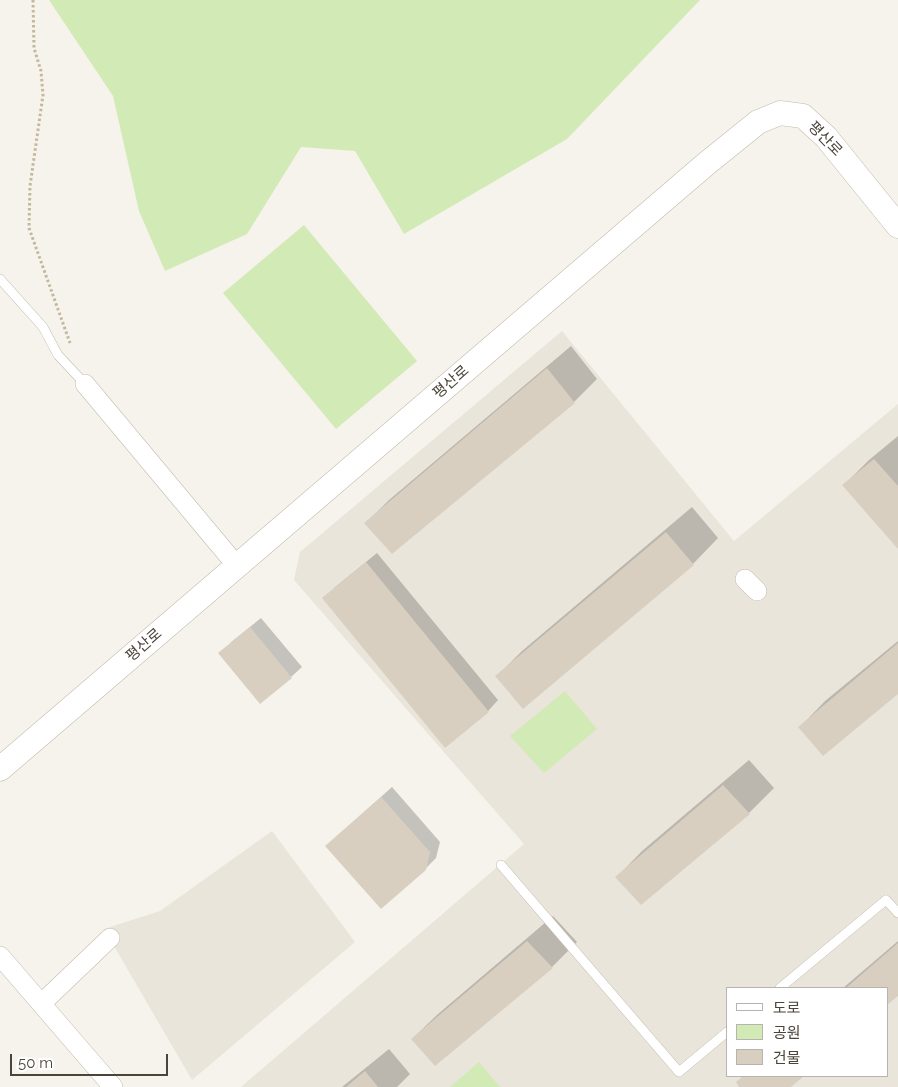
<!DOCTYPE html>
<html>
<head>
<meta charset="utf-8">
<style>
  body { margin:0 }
  #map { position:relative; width:898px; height:1087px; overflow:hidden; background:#f6f3ec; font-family:Raleway,"Noto Sans KR",sans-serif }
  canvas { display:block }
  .legend { position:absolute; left:726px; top:987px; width:162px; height:90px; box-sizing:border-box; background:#fff; border:1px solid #b7b4b0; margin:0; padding:6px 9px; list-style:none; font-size:15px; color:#4b4439 }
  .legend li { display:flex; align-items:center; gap:10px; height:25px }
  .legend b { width:25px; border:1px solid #b7b4b0 }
  .scale { position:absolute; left:10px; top:1054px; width:158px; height:22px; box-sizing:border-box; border:2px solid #4b4439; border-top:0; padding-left:6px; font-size:15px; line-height:18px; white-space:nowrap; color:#4b4439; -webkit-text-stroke:4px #fff; paint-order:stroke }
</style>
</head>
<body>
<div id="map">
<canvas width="898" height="1087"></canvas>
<ul class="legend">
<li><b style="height:6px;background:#fff"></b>도로</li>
<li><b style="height:14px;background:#d2eab5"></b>공원</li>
<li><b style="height:14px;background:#d8cfc1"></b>건물</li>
</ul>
<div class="scale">50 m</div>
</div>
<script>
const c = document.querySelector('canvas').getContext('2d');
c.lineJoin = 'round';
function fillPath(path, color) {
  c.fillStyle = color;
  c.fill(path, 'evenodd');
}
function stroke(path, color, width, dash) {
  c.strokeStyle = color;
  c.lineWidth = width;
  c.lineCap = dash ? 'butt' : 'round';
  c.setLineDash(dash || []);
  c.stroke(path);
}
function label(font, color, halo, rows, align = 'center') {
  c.font = font + ' Raleway,"Noto Sans KR",sans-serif';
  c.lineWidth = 4;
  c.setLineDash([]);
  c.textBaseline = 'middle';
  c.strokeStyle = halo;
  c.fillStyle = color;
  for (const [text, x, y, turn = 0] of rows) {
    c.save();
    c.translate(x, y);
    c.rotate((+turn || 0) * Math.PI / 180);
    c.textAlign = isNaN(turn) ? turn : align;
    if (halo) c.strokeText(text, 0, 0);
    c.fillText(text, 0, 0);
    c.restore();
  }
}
const residential = new Path2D(`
  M562,331L734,541L898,404V1087H241L524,844L294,580L300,552ZM727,988H887V1076H727Z
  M272,831L355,942L192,1080L104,929L160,911Z`);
const green = new Path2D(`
  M49,0H700L567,139L404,234L355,151L301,147L247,234L165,271L139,211L113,96Z
  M304,225L417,361L336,429L223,293Z
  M565,691L597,729L544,773L510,736Z
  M479,1062L500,1087H450Z`);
const shadow = new Path2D(`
  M571,346L597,379L574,402L366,523L389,500Z
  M898,436V547L844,485L869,460Z
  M692,507L718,538L693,564L497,676L522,651Z
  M377,553L498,700L488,711L334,588Z
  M261,618L302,667L291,677L230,643Z
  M898,641V692L800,727L825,701Z
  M749,760L774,788L749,813L617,877L642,851Z
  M392,787L440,842L436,858L425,869L337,836Z
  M553,916L577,942L552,967L412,1039L438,1014Z
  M898,941V994L887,1004V988H843Z
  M389,1049L410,1074L397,1087H342Z
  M744,1076H802L789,1087H741L737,1082Z`);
const building = new Path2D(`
  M547,368L575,403L392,554L364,523Z
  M874,459L898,486V549L842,485Z
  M666,532L694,565L523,709L495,676Z
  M366,562L489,712L445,748L322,598Z
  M250,627L292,678L260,704L218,653Z
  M898,643V694L823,756L798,727Z
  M723,785L750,814L641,905L615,877Z
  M381,797L430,852L426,870L381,909L325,846Z
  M527,941L553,968L435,1066L411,1039Z
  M898,943V996L887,1005V988H846Z
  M365,1071L378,1087H346Z
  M743,1076H804L791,1087H739L736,1082Z`);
const path = new Path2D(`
  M33,0L34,48L41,71L43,95L30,186L29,228L70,343`);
const service = new Path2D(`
  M0,279L43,327L58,355L85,384
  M501,865L679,1072L727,1032
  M780,988L886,900L898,913`);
const minor = new Path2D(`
  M85,384L237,566
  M745,579L757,591
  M0,956L113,1087
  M42,1003L110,938`);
const tertiary = new Path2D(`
  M0,769L706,164L758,122L780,113L803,116L826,137L898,226`);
const streetNames = [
  ["평산로",825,139,46],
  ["평산로",451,382,-41],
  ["평산로",144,645,-41]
];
fillPath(residential, '#eae5da');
fillPath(green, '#d2eab5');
fillPath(shadow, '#0003');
fillPath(building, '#d8cfc1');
stroke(service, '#c2bbae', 10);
stroke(minor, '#c2bbae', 20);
stroke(tertiary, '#c2bbae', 25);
stroke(path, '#c4b79f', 3, [2.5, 2.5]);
stroke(service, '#fff', 9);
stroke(minor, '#fff', 19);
stroke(tertiary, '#fff', 24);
label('15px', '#4b4439', '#fff', streetNames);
</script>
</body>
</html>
